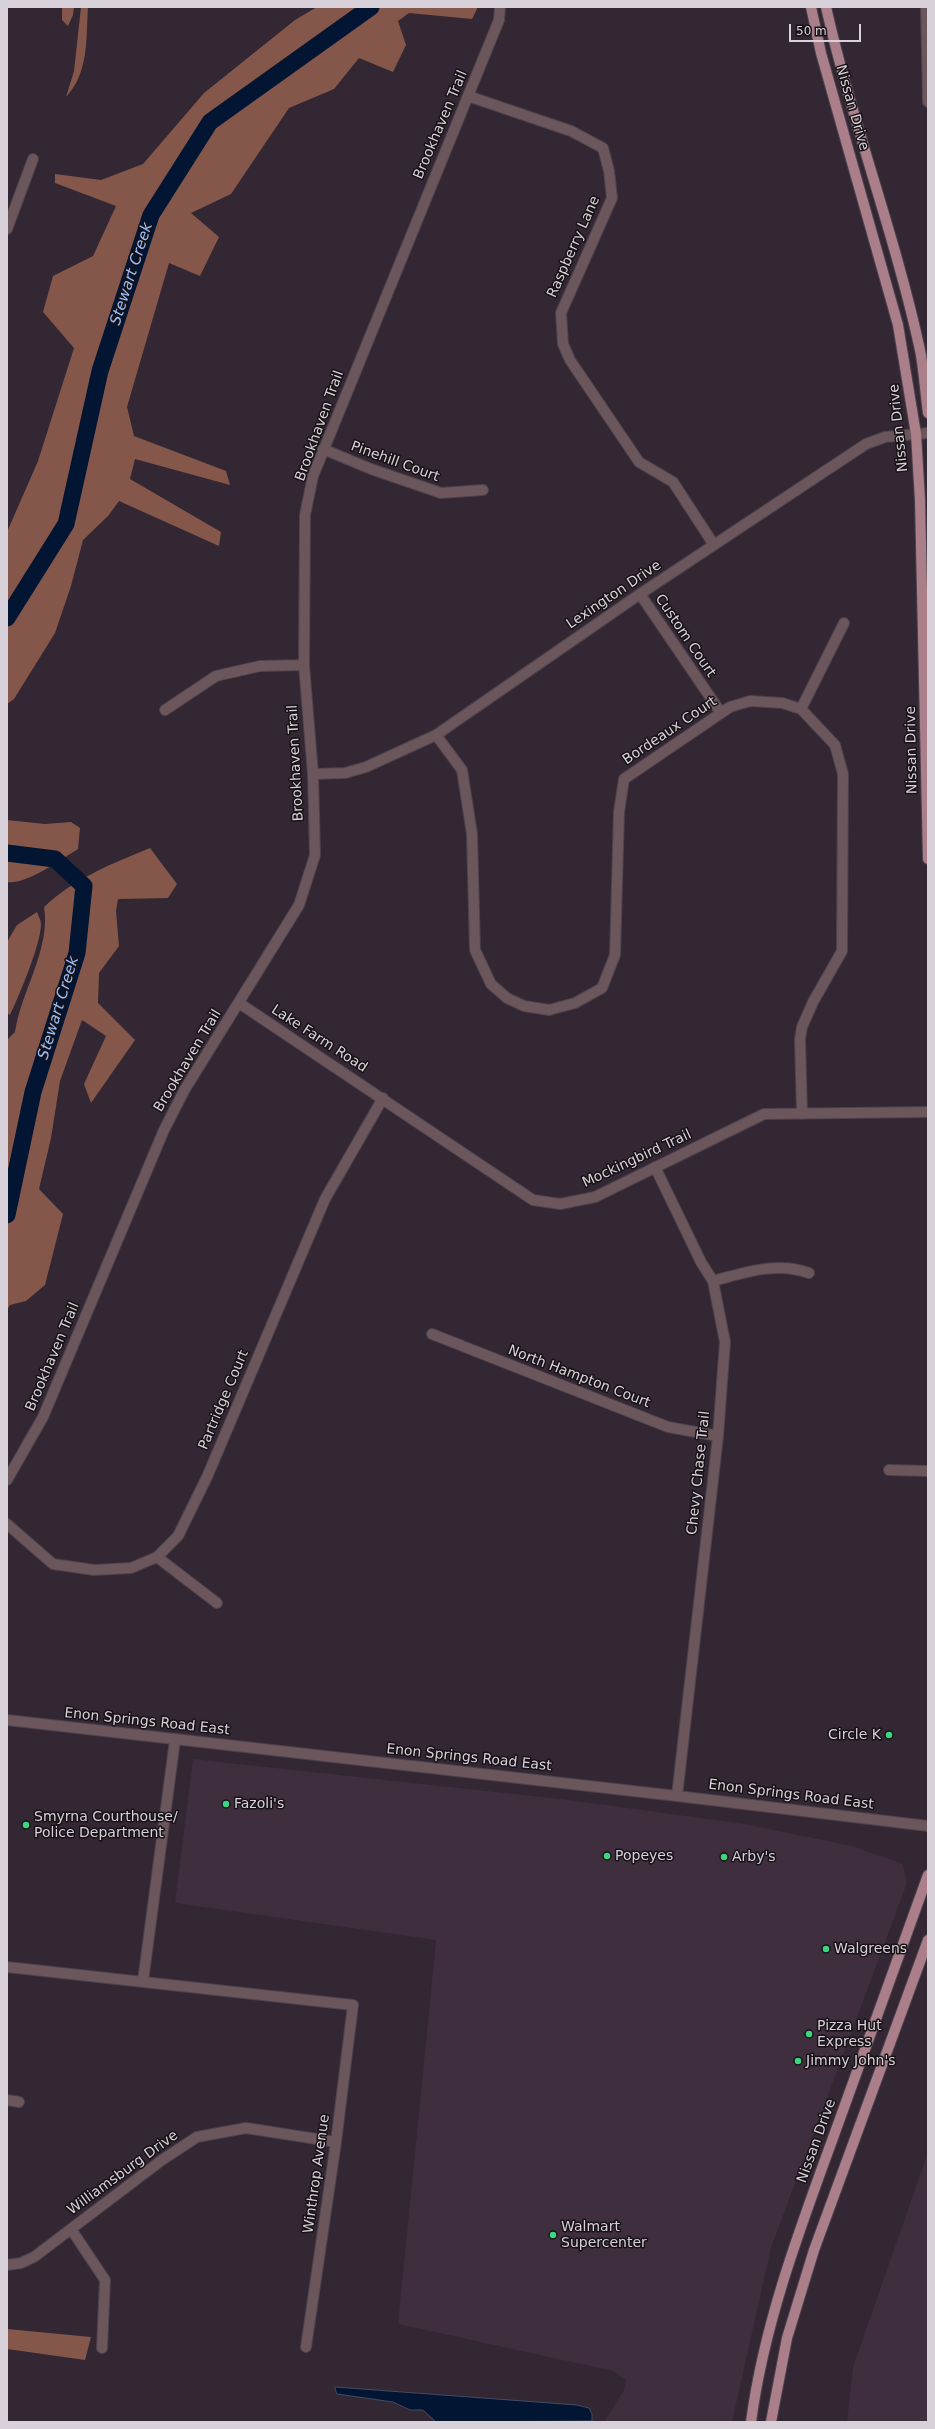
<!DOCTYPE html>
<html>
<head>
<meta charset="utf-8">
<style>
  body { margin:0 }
  #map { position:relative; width:935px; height:2429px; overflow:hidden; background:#322732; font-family:"DejaVu Sans",sans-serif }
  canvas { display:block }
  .frame { position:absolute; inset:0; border:8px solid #d9d1d9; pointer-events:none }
  .scale { position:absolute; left:789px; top:24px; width:72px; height:18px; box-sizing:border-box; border:2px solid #d9d1d9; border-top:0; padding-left:5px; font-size:12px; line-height:14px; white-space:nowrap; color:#d9d1d9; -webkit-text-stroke:3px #171217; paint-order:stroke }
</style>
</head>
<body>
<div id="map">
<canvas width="935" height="2429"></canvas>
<div class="frame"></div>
<div class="scale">50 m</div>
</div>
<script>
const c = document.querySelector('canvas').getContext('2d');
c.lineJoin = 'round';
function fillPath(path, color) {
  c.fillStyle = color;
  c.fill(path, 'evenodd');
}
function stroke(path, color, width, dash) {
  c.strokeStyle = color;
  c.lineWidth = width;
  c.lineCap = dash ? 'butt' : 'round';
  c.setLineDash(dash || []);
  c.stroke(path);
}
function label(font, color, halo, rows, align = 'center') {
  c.font = font + ' "DejaVu Sans",sans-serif';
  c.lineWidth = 3;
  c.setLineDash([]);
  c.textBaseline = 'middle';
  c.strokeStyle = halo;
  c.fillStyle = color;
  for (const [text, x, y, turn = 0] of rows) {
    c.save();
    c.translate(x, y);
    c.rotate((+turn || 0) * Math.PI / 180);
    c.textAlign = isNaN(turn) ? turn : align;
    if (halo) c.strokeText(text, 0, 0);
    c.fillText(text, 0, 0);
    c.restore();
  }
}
const built = new Path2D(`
  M193,1759L569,1800L745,1824L852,1846L903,1864L907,1883L771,2248L732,2422H604L624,2390L626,2380L613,2371L398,2324L436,1940L175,1903Z
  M928,2152V2422H847L853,2367Z`);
const forest = new Path2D(`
  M62,7H74L73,15L68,26L62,20Z
  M81,7H88C86,38 89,73 66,97L74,71Z
  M317,7H477V9L472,19L409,13L398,21L406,45L393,72L359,58L334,89L289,108L231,194L191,213L219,237L200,276L169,263L127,407L134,436L226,471L230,485L135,459L130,479L221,532L219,546L119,501L108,516L83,540L71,586L55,633L14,699L7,704V532L38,461L74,348L43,312L53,276L93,256L116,206L55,183V174L101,180L143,164L204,93L295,20Z
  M7,820L45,824L71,822L80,828L78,849C61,859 27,885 7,882Z
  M150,848L177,884L168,898L118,899L116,911L119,946L99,973L98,1003L135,1040L91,1103L84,1084L106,1036L82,1020L60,1081L51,1138L39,1189L63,1214L45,1285L26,1301L10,1305L7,1310V1040L15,1032C21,991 51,949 44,907C75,878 111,864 150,848Z
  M37,912C38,916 41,920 41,924C41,944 19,996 10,1015L7,1013V942L17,925Z
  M7,2329L91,2337L85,2360L7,2349Z`);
const water = new Path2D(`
  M335,2387L577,2405L589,2408L592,2414V2421L436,2422L423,2410H410L393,2402L337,2394Z`);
const river = new Path2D(`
  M7,618L66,524L100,371L151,215L210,122L371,7
  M7,853L55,859L84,886L77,953L33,1092L7,1215`);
const minor = new Path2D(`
  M926,7L928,102
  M468,96L571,131L603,148L609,171L612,198L561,313L563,344L570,360L639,462L673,482L714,545
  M7,229L33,159
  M323,449L371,469L441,493L483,490
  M640,594L721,713
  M801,709L844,623
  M165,710L216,676L260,666L304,665
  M436,735L462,770L472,834L475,950L491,984L507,998L524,1006L549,1010L575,1003L602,988L615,955L619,812L624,779L730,707L750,701L782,703L801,709L835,745L843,774L842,951L813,1002L802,1027L800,1039L802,1114
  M313,774L345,773L366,767L436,735L640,594L866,444L885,437L928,433
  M239,1003L533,1200L560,1204L595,1197L764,1114L928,1112
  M655,1167L701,1262L713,1281L725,1342L718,1436L677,1796
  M713,1281C744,1273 776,1261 809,1273
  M432,1334L668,1427L718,1436
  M889,1470L928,1471
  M7,1480L43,1417L164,1130L185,1089L299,905L315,855L313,774L304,665L305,515L313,476L499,20L500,7
  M7,1524L53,1564L94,1570L131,1568L157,1557L178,1536L207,1477L325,1199L383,1098
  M157,1557L217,1603
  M7,1720L677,1796L928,1826
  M7,1967L353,2005L336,2142L306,2347
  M143,1981L175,1740
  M7,2100L19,2102
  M71,2229L105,2280L102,2348
  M7,2265L21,2263L34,2257L162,2160L197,2137L246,2128L336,2142`);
const major = new Path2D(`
  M811,7L821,53L898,325L916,434L920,500L928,859
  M826,7C852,123 895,234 920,350C924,370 925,392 928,413
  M751,2422C764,2324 799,2231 833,2138C865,2050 896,1962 928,1875
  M771,2422L787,2338L814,2250L928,1940`);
const markers = [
  [889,1735,4,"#3bd77e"],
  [226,1804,4,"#3bd77e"],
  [26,1825,4,"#3bd77e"],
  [607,1856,4,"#3bd77e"],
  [724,1857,4,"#3bd77e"],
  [826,1949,4,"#3bd77e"],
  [809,2034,4,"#3bd77e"],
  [798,2061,4,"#3bd77e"],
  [553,2235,4,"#3bd77e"]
];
const streetNames = [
  ["Nissan Drive",852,108,74],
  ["Brookhaven Trail",441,125,-67],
  ["Raspberry Lane",574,247,-66],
  ["Brookhaven Trail",320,426,-70],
  ["Nissan Drive",899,428,-96],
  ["Pinehill Court",395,462,20],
  ["Lexington Drive",614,595,-34],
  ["Custom Court",685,636,56],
  ["Bordeaux Court",670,731,-34],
  ["Nissan Drive",912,750,-91],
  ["Brookhaven Trail",296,763,-93],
  ["Lake Farm Road",319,1039,33],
  ["Brookhaven Trail",188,1061,-59],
  ["Mockingbird Trail",637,1159,-25],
  ["Brookhaven Trail",53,1357,-67],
  ["North Hampton Court",579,1377,21],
  ["Partridge Court",224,1400,-67],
  ["Chevy Chase Trail",699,1473,-84],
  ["Enon Springs Road East",147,1722,6],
  ["Enon Springs Road East",469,1758,6],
  ["Enon Springs Road East",791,1795,7],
  ["Nissan Drive",817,2141,-70],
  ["Williamsburg Drive",123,2173,-36],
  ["Winthrop Avenue",317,2174,-82]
];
const poiNames = [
  ["Circle K",881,1735,"right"],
  ["Fazoli's",234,1804],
  ["Smyrna Courthouse/",34,1817],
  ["Police Department",34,1833],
  ["Popeyes",615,1856],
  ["Arby's",732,1857],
  ["Walgreens",834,1949],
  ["Pizza Hut",817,2026],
  ["Express",817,2042],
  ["Jimmy John's",806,2061],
  ["Walmart",561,2227],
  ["Supercenter",561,2243]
];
const waterNames = [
  ["Stewart Creek",132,274,-72],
  ["Stewart Creek",59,1008,-73]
];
fillPath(built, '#3e2e3e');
fillPath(forest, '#85574b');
fillPath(water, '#021532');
stroke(water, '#424d64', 1);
stroke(river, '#021532', 17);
stroke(minor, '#4d424d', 12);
stroke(major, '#4d424d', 12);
stroke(minor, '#6b565b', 10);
stroke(major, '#aa7f8a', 10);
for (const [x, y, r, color] of markers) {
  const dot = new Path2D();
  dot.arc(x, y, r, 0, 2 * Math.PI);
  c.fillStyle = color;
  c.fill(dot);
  stroke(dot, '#171217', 1.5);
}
label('14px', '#d9d1d9', '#171217', streetNames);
label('14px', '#d9d1d9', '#171217', poiNames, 'left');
label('italic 15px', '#98c1fb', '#171217', waterNames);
</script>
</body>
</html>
